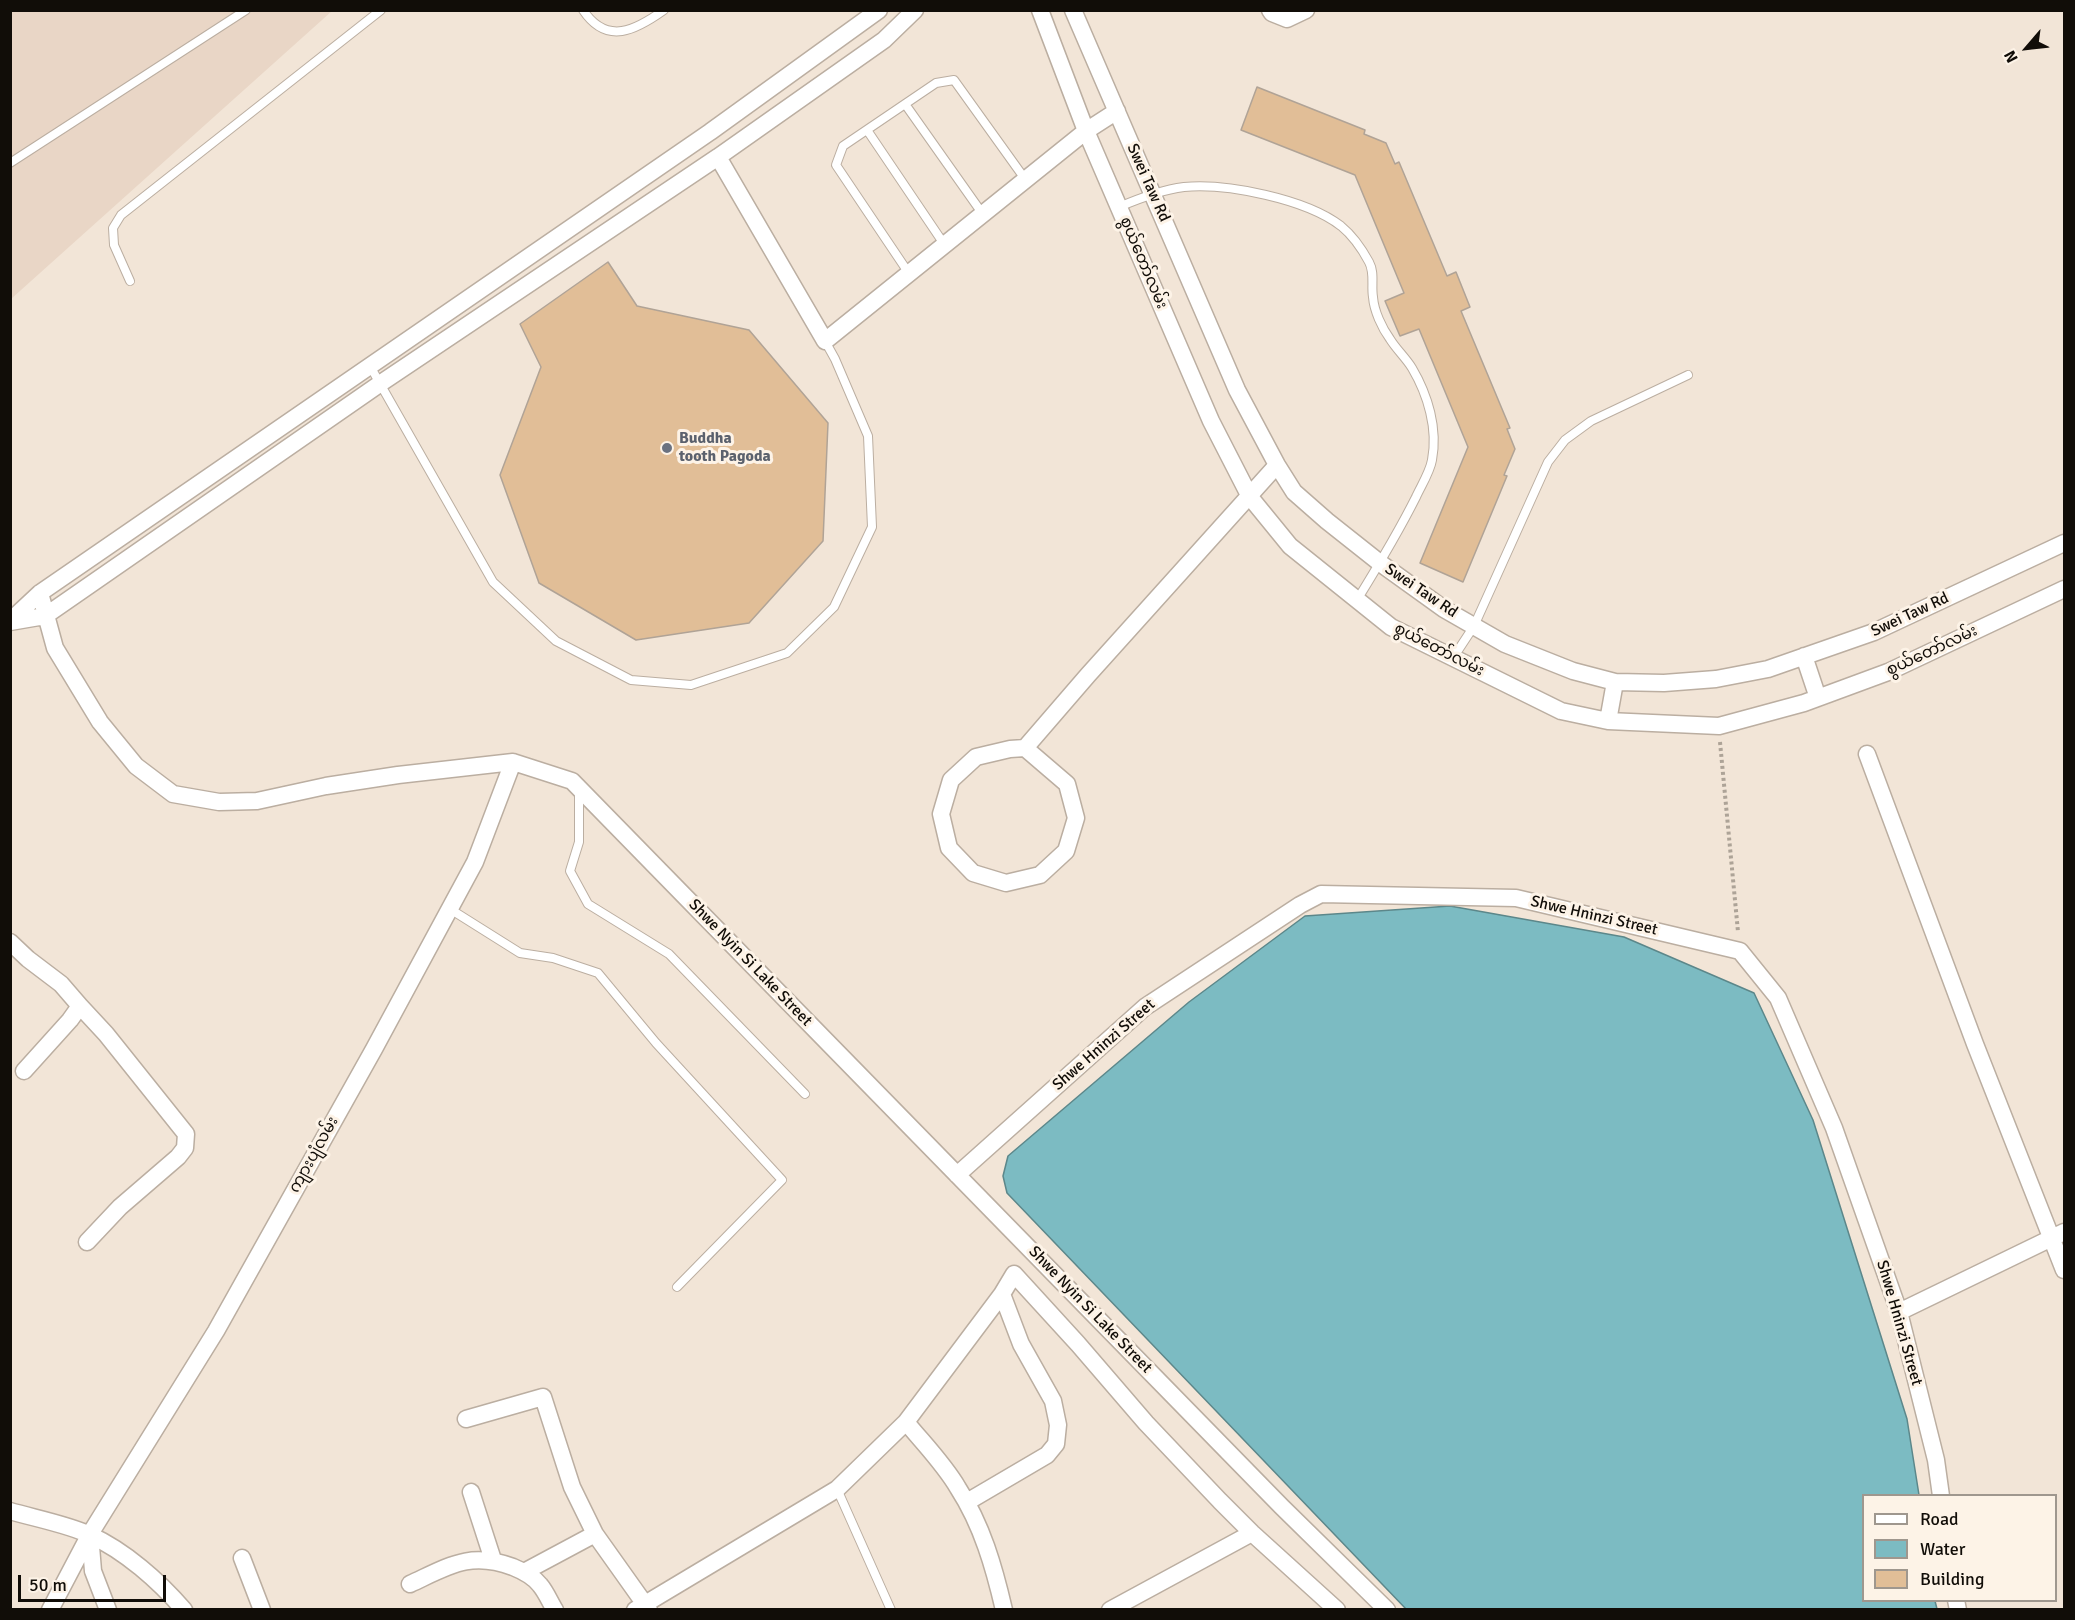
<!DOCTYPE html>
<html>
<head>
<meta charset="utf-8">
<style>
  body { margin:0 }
  #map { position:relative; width:2075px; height:1620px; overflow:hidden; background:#f2e5d7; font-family:Signika,sans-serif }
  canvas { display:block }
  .frame { position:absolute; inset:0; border:12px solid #110d08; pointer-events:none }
  .legend { position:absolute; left:1862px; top:1494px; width:195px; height:108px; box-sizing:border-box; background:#fdf3e7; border:2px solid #9f978e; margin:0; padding:8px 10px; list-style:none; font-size:18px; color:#110d08 }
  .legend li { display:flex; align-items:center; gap:12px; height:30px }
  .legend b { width:30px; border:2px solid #9f978e }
  .north { position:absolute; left:1997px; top:18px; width:60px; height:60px; -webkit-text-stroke:4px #fdf3e7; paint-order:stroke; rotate:242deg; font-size:16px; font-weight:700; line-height:24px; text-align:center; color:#110d08 }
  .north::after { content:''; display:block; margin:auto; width:21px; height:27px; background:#110d08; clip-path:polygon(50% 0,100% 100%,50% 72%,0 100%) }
  .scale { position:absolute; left:18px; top:1575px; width:148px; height:27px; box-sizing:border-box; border:3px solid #110d08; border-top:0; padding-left:8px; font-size:18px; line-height:21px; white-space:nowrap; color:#110d08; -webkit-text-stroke:4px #fdf3e7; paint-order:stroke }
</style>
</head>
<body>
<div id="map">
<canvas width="2075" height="1620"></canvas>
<div class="frame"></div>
<ul class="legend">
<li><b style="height:8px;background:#fff"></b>Road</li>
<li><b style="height:16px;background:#7cbbc2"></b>Water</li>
<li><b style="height:16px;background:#e1be97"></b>Building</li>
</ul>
<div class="north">N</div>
<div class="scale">50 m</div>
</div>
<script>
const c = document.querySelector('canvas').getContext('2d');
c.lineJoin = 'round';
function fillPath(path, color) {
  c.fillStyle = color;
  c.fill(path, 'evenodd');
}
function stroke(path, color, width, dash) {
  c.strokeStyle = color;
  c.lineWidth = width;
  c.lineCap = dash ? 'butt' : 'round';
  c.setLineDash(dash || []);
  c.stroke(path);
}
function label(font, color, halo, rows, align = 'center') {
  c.font = font + ' Signika,"Noto Sans Myanmar",sans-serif';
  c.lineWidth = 6;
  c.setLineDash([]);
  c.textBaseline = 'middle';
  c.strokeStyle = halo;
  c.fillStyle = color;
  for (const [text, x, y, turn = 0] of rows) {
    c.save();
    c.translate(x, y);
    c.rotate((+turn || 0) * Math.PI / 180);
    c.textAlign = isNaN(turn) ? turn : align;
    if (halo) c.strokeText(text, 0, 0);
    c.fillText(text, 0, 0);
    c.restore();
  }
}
const industrial = new Path2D(`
  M11,11H332L11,299Z`);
const water = new Path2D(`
  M1450,906L1624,937L1754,993L1813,1120L1907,1419L1919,1495L1864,1496V1600L1935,1601L1937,1609H1406L1007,1193L1003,1176L1008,1156L1189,1002L1305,916Z`);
const building = new Path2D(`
  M1257,87L1365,130L1364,134L1386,143L1395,164L1399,162L1447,276L1456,272L1470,307L1461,311L1510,428L1507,429L1515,449L1504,475L1507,476L1463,582L1420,563L1468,447L1419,329L1400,336L1385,301L1404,293L1355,175L1241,130Z
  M608,262L637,306L749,330L828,423L823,541L749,623L636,640L539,583L500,475L541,367L520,324Z`);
const path = new Path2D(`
  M1720,742L1738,932`);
const lane = new Path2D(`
  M583,10C607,46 636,30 664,10
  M905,104L982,213
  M867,130L944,244
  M10,163L246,10
  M1119,207C1140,198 1161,190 1184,187C1227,183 1306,199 1341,226C1352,235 1362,249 1369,262C1375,273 1371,285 1373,297C1374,311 1382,328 1390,339C1396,349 1406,358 1412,368C1428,395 1438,429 1432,460C1430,472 1421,486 1416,497C1398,533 1378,566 1357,600
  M908,272L836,165L843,146L936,83L954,80L1025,179
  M130,281L114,245L113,228L121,215L381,10
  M370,366L493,582L556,641L631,680L691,685L787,653L834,607L872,527L868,436L835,359L825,341
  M1453,658L1474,626L1548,462L1565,440L1591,421L1688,375
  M579,791V842L570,871L588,904L669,954L805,1094
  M450,909L520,953L553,958L598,973L656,1043L782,1180L677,1287
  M837,1489L891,1610`);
const street = new Path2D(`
  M1040,10L1086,131L1211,421L1250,497L1290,546L1391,627L1561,711L1608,721L1719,726L1804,703L1888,672L2064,589
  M1073,10L1237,390L1277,465L1294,492L1327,521L1380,563L1444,609L1505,644L1573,671L1615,682L1664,683L1716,679L1768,669L1874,632L2064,543
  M1270,10L1272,13L1287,19L1306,10
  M718,157L825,341L1086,131L1117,111
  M40,593L55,648L100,722L136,766L173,794L219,802L257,801L326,786L398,775L513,762L572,781L1282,1507L1387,1610
  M10,621L40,593L710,132L879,10
  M10,622L45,616L381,383L718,157L884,40L915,10
  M1804,656L1818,698
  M1608,721L1615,682
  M1025,748L1067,784L1076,818L1066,851L1040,875L1006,883L973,873L949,848L941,814L951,780L976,757L1010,749Z
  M1025,748L1088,675L1277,465
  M1867,754L1975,1044L2064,1270
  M10,942L28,959L61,984L80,1006L70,1020L24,1071
  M80,1006L106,1034L186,1134L185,1148L178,1157L120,1207L87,1242
  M957,1175L1145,1007L1300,905L1321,894L1516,898L1740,951L1778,998L1834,1128L1899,1312L1936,1460L1941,1496
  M1899,1312L2064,1232
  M466,1419L543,1397L572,1487L595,1534L649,1610
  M906,1422C924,1444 944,1464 958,1488C982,1525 994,1567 1004,1610
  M471,1492L493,1560
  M967,1502L1047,1455L1056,1444L1058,1425L1053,1401L1021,1344L1002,1294
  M10,1511C34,1518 70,1525 90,1535C125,1551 159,1581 184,1610
  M90,1534L93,1571L108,1610
  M242,1558L262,1610
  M524,1572L595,1534
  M410,1584C449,1566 470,1551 513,1567C523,1571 533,1576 540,1585C546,1592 550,1602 555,1610
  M1956,1600L1958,1610
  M50,1610L90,1534L216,1331L374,1049L475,862L513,762
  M635,1610L837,1489L906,1422L1002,1294L1014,1274L1078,1344L1146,1423L1220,1501L1252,1533L1337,1610
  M1110,1610L1252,1533`);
const markers = [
  [667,448,6,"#6b7280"]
];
const streetNames = [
  ["Swei Taw Rd",1148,183,66],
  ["စွယ်တော်လမ်း",1143,263,67],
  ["Swei Taw Rd",1421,591,34],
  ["Swei Taw Rd",1910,615,-25],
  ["စွယ်တော်လမ်း",1439,650,27],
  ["စွယ်တော်လမ်း",1932,651,-25],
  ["Shwe Hninzi Street",1594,916,13],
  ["Shwe Nyin Si Lake Street",750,963,46],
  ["Shwe Hninzi Street",1104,1045,-41],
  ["ကျားပျံလမ်း",314,1155,-61],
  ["Shwe Nyin Si Lake Street",1090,1310,46],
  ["Shwe Hninzi Street",1899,1323,74]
];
const worshipNames = [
  ["Buddha",679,439],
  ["tooth Pagoda",679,457]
];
fillPath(industrial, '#e9d6c6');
fillPath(water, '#7cbbc2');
stroke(water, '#5c878a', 1.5);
fillPath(building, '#e1be97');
stroke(building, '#b0a396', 1.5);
stroke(lane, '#bbaea1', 10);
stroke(street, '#bbaea1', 19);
stroke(path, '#ada397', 4, [3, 3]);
stroke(lane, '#fff', 8);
stroke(street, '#fff', 16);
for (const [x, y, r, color] of markers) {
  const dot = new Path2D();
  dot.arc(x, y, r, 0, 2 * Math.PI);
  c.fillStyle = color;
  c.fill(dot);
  stroke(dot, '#fdf3e7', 2);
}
label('16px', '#110d08', '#fdf3e7', streetNames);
label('bold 16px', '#5b616d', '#fdf3e7', worshipNames, 'left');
</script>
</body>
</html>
